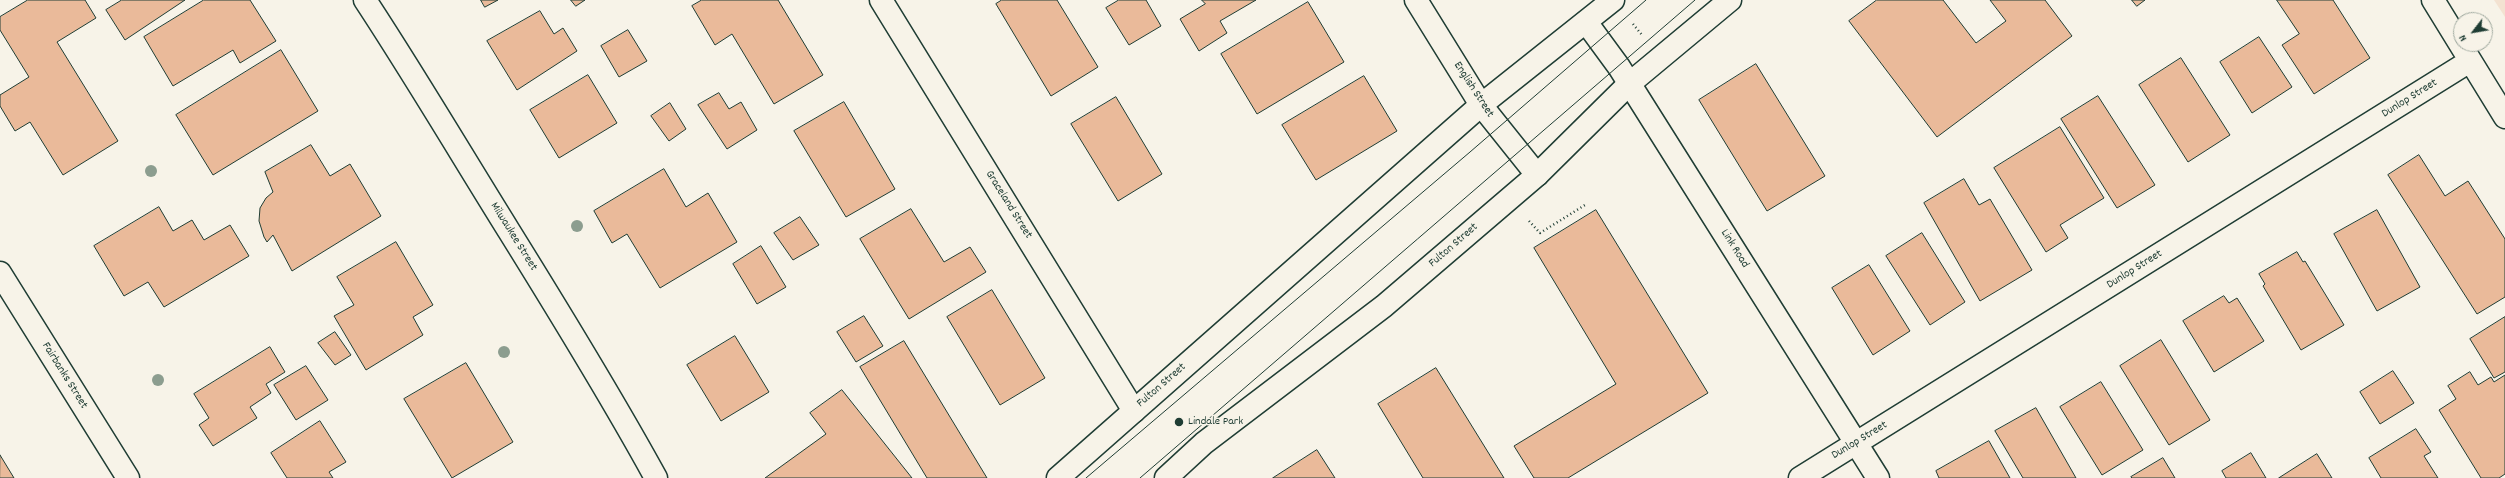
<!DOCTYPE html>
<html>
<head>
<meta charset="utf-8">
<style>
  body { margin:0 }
  #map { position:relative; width:2505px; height:478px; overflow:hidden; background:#f7f3e8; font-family:Dekko,sans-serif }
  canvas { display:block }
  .north { position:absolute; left:2453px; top:12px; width:40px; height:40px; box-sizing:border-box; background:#f7f3e8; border:1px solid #a1aaa0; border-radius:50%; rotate:239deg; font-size:11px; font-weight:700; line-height:16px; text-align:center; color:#1f3d34 }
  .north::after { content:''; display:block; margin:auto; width:14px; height:18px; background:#1f3d34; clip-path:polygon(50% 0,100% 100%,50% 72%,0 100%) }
</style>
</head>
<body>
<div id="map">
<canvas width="2505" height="478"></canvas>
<div class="north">N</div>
</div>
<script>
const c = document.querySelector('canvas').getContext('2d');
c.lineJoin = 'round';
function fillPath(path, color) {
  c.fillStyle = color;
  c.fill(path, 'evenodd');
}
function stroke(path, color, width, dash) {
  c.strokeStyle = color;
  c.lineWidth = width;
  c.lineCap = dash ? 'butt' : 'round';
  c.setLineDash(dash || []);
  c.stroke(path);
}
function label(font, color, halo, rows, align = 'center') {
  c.font = font + ' Dekko,sans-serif';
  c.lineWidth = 3;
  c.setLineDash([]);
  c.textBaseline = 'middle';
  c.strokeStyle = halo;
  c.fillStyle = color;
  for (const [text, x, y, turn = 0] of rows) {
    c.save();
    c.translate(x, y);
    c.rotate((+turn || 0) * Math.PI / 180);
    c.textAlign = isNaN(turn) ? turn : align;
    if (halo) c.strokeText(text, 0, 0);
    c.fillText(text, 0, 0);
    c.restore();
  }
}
const built = new Path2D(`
  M2494,0H2505V17Z`);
const building = new Path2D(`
  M28,0H85L96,18L57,42L118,141L63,175L30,122L15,131L0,106V95L29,77L0,30V17Z
  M122,0H185L125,40L106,10Z
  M204,0H250L276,41L240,63L233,50L173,86L144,37Z
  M481,0H498L485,7Z
  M571,0H585L576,6Z
  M702,0H778L823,75L774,104L732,34L715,45L692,6Z
  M1002,0H1057L1098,67L1051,96L996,4Z
  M1119,0H1146L1161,26L1129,45L1106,8Z
  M1202,0H1256L1220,21L1227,33L1199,51L1180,19L1205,4Z
  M1877,0H1943L1976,43L2006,21L1990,0H2045L2072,36L1937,137L1849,21Z
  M2132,0H2145L2137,6Z
  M2277,0H2333L2370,58L2314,94L2282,45L2299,34Z
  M1308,2L1344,62L1257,114L1221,54Z
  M540,11L554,34L563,28L577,51L517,90L487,41Z
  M628,30L647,61L619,77L601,46Z
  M2259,37L2292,87L2252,113L2220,62Z
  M281,50L318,111L213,175L176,115Z
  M2181,58L2230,135L2188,162L2139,85Z
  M1756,64L1825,176L1767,211L1699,100Z
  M588,75L617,123L559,158L530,110Z
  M1364,76L1397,131L1316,180L1282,125Z
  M719,93L729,109L741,102L757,130L727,149L698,105Z
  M2098,96L2155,185L2117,208L2061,119Z
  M1116,97L1162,174L1118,201L1071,124Z
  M844,102L895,189L846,217L794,131Z
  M670,103L686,129L669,141L651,116Z
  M2060,127L2104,198L2060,225L2068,238L2046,252L1994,168Z
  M311,145L330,176L350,164L381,216L292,271L273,235L267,242L264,237L259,221L260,208L266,198L273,192L265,172Z
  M2419,155L2445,196L2468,181L2505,239V297L2477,314L2388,175Z
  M664,169L686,207L708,193L737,242L660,288L627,234L612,243L594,211Z
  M1964,179L1979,205L1990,199L2032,270L1980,301L1924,203Z
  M159,207L173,231L192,220L204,240L230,225L249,256L164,307L148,282L124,296L94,246Z
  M911,209L944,262L970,247L986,272L909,319L860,239Z
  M1596,210L1708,393L1568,478H1534L1514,446L1616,384L1534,248Z
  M2377,210L2420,287L2377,311L2334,234Z
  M800,217L819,245L793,260L774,233Z
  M1922,233L1965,302L1930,325L1886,256Z
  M396,242L433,305L413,317L423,335L366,370L334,316L354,305L337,277Z
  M761,246L786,287L757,304L733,264Z
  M2297,252L2303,262L2305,261L2344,325L2301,350L2263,286L2265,284L2259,274Z
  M1869,265L1910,331L1873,355L1832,288Z
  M992,290L1045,378L1000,405L947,317Z
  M2224,296L2229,303L2237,298L2264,341L2214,372L2183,321Z
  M864,316L883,346L856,362L837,332Z
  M2505,317V372L2494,378L2470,339Z
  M335,332L351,355L335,365L318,343Z
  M735,336L769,392L721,421L687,365Z
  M2161,340L2210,420L2169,445L2120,366Z
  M904,341L987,478H927L860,367Z
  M270,347L285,372L266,384L271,393L250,407L257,418L213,446L199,425L209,418L194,394Z
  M466,363L513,442L452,478L404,399Z
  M306,366L328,400L296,420L274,385Z
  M1436,368L1504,478H1423L1378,404Z
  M2393,371L2414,403L2380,424L2360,392Z
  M2470,372L2478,385L2491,377L2494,382L2505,375V474L2499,478H2481L2439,410L2456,399L2448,386Z
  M2101,382L2143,450L2102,475L2060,407Z
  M842,390L912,478H765L826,434L810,413Z
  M2036,408L2076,478H2023L1995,431Z
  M320,421L346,462L329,472L333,478H287L271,453Z
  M2416,429L2431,452L2424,456L2438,478H2381L2369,458Z
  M1989,441L2010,478H1939L1936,471Z
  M1317,450L1335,478H1273Z
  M2251,453L2266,478H2226L2222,471Z
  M2317,454L2332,478H2279Z
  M0,455L14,478H0Z
  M2163,458L2175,478H2132L2131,477Z`);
const path = new Path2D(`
  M1633,24L1642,35
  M1529,221L1540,233L1585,205`);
const minor = new Path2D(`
  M365,0C415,76 461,154 509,231C560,313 610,394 656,478
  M881,0L1134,411
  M2433,0L2505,117
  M0,273L128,478
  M1800,478L2470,61`);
const tertiary = new Path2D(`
  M1416,0L1481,105L1537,175
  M1586,22L1619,67L1878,478`);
const secondary = new Path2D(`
  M1058,478L1481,105L1613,0
  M1166,478L1204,443L1384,306L1537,175L1629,84L1730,0`);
const tram = new Path2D(`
  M1086,478L1470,152L1646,0
  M1140,478L1695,0`);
const trees = [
  [151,171],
  [577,226],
  [504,352],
  [158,380]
];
const markers = [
  [1179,422,5,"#1f3d34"]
];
const streetNames = [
  ["English Street",1473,90,57],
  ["Dunlop Street",2410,99,-32],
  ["Graceland Street",1008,205,58],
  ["Milwaukee Street",513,237,58],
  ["Fulton Street",1454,246,-41],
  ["Link Road",1734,249,58],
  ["Dunlop Street",2135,270,-32],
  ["Fairbanks Street",64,376,58],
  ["Fulton Street",1162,386,-41],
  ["Dunlop Street",1860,441,-31]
];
const poiNames = [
  ["Lindale Park",1188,422]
];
fillPath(built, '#f3e2d1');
fillPath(building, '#eaba9a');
stroke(building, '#1f3d34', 1);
stroke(minor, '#1f3d34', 25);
stroke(tertiary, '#1f3d34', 25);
stroke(secondary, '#1f3d34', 25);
stroke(path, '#1f3d34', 2.5, [1, 3]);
stroke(minor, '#f7f3e8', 22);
stroke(tertiary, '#f7f3e8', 22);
stroke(secondary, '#f7f3e8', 22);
stroke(tram, '#1f3d34', 1);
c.fillStyle = '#8c9d8f';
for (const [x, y] of trees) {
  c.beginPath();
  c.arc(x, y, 6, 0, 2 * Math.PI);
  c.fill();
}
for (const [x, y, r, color] of markers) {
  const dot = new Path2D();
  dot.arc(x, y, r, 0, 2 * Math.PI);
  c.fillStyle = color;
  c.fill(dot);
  stroke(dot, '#f7f3e8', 1.5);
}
label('12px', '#1f3d34', '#f7f3e8', streetNames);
label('12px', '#1f3d34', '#f7f3e8', poiNames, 'left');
</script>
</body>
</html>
